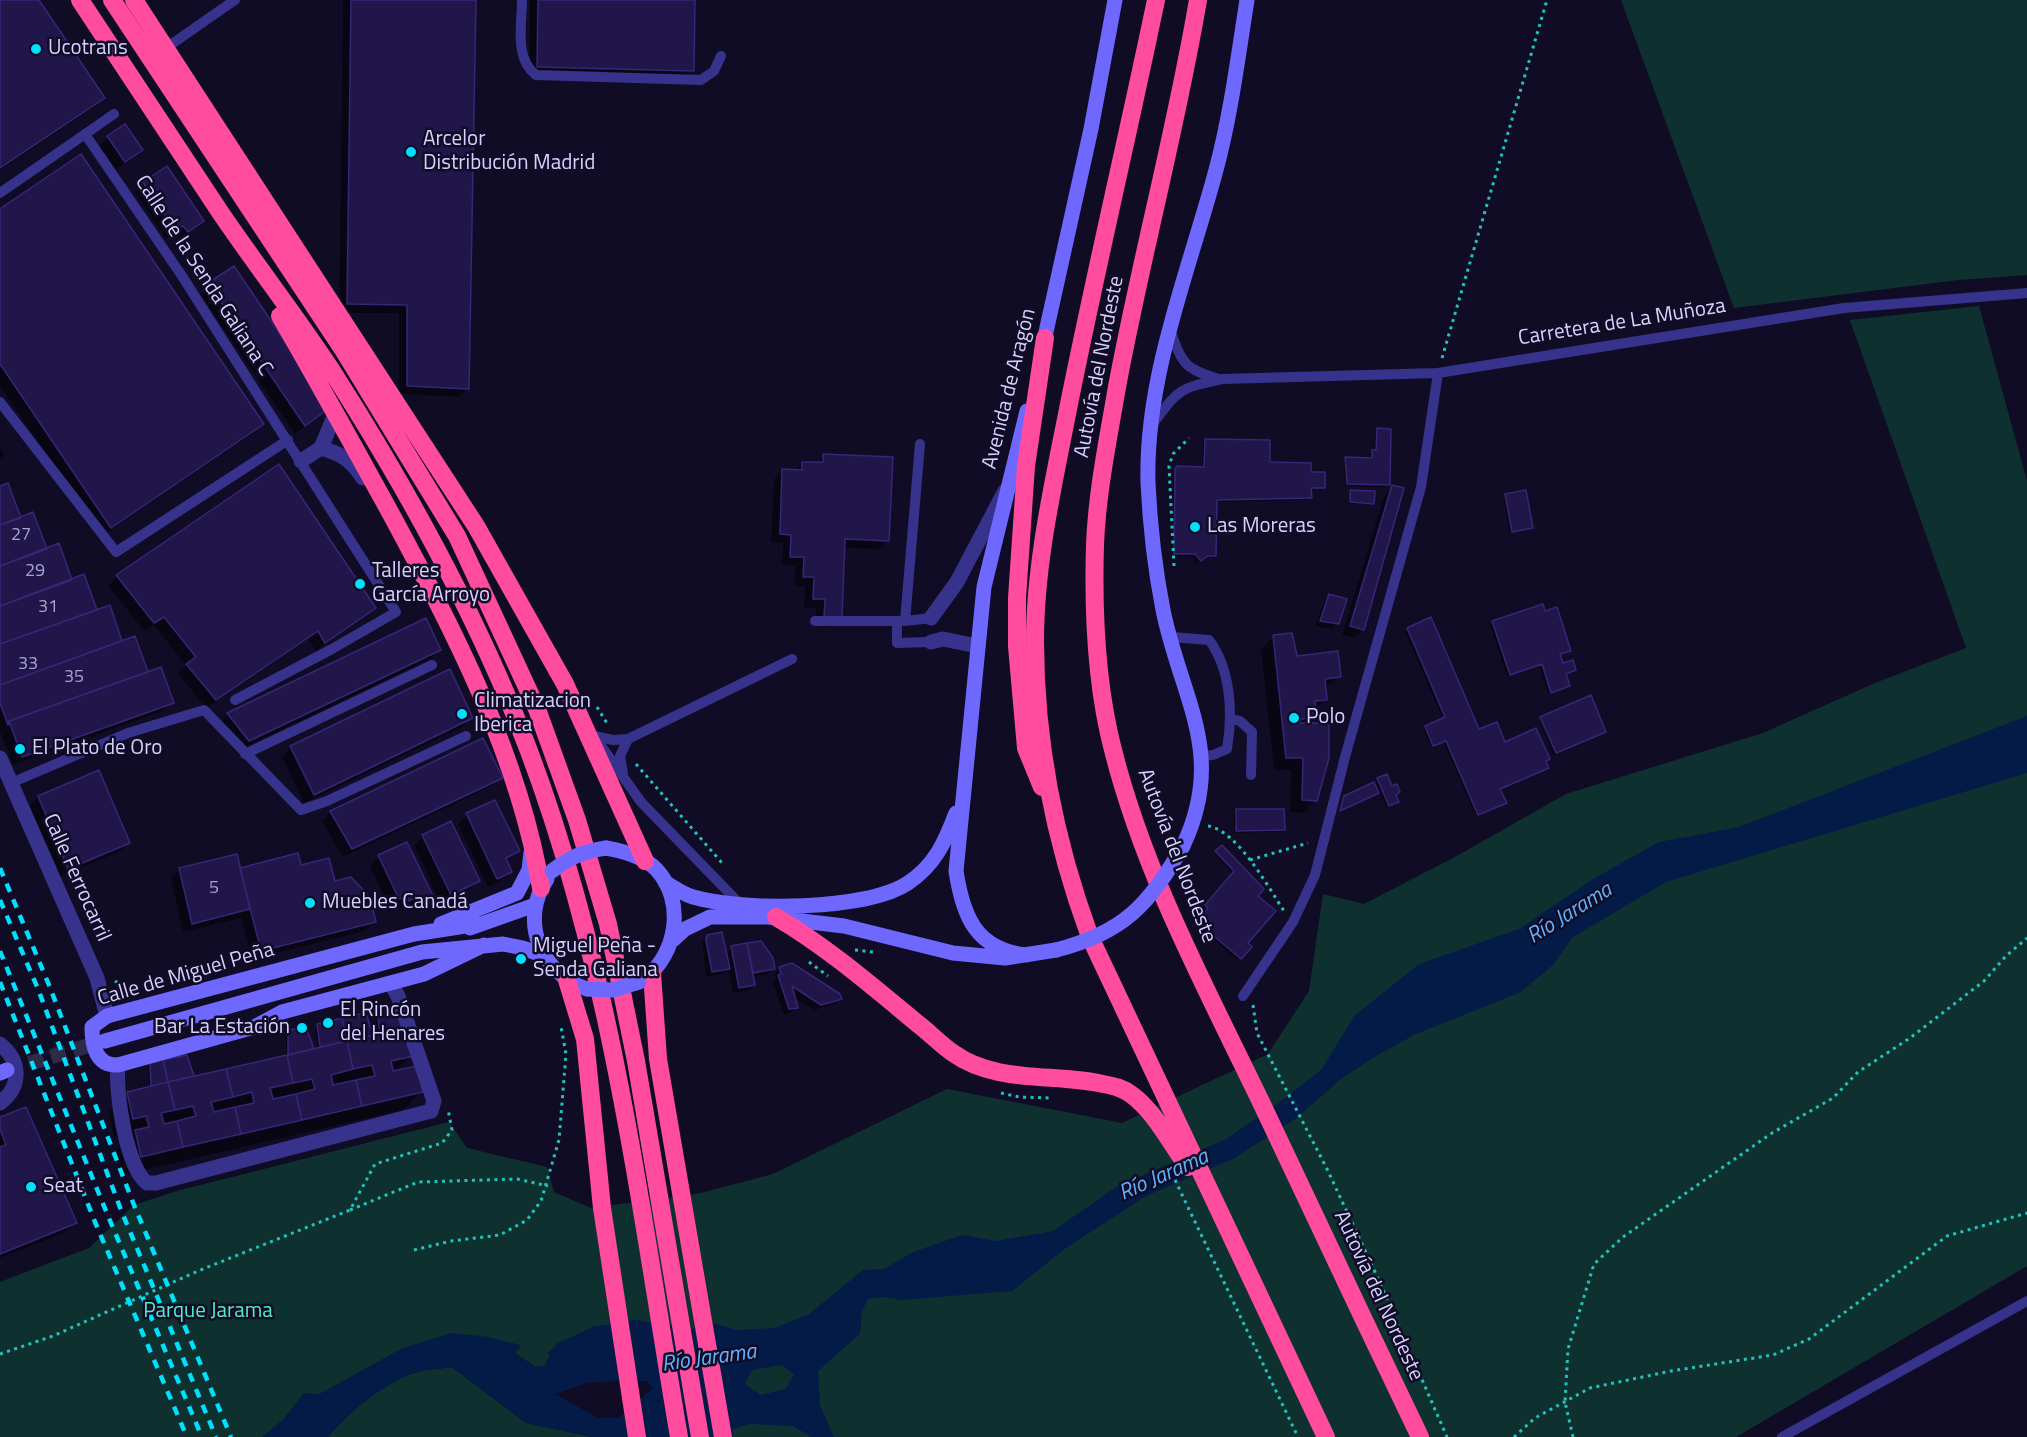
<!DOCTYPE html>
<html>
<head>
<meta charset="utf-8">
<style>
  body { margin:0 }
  canvas { display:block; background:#110c26 }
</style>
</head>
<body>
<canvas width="2027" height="1437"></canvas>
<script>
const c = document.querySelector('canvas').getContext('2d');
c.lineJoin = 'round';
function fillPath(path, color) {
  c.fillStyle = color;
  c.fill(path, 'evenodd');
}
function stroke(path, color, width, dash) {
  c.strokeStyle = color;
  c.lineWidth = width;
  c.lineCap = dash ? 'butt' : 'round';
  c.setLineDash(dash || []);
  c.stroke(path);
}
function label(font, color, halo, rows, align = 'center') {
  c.font = font + ' "Titillium Web",sans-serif';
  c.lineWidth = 5;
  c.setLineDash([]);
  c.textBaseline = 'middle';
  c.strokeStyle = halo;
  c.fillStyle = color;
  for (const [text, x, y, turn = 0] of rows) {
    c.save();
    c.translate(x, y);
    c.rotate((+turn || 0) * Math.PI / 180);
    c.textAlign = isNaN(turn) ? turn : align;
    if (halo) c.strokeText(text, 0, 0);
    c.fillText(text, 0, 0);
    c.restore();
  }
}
const green = new Path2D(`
  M1621,0H2027V275L1958,280L1734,308Z
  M1979,306L2027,481V1266L1736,1437H671L663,1385L574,1336L557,1344L544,1366L535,1367L515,1353L520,1346L403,1348L318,1395L304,1393L284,1419L262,1437H0V1282L89,1248L134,1205L177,1191L449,1122L467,1148L547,1167L554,1192L591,1208L697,1194L773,1174L947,1089L1122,1123L1268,1054L1309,991L1323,894L1364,904L1455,857L1566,794L1763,733L1875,683L1966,648L1850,320Z
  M452,1367L526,1423L592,1437H328C350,1411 382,1384 414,1373C426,1369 440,1369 452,1367Z`);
const water = new Path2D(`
  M2027,716V773L1666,882L1573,937L1553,965L1521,992L1416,1034L1378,1055L1342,1078L1298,1117L1235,1158L1146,1196L1066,1248L1012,1291L902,1300L883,1297L868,1299L862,1311L860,1334L818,1371L820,1405L834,1437H811L793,1426L751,1424L733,1429V1437H592L526,1423L452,1367C440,1369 425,1369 414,1373C382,1385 350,1411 328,1437H262L284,1419L304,1393L318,1395L403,1348L451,1333L489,1337L520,1345L515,1354L535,1367L544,1366L550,1359L548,1353L557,1344L592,1327L635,1320L691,1329L710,1322L737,1330L775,1328L809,1314L863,1270L884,1269L913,1252L962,1235L996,1241L1053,1231L1116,1187L1226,1139L1276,1105L1322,1069L1354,1016L1419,964L1519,929L1593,879L1659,842L1739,827ZM782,1365L794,1375L785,1389L761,1395L745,1384L752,1370ZM613,1381H647L653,1388L618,1418H598L555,1394L587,1383Z`);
const shadow = new Path2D(`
  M0,0H38L103,98L94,107L0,170Z
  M343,0H474L468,388L459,397L399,394V313H339Z
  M530,0H694L692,70L683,79L529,76Z
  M108,137L141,150L116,170L99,146Z
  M144,183L202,221L178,240L173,234L166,239L135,192Z
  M0,211L262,424L253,433L102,536L0,386Z
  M209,285L322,412L295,434L200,294Z
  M1377,430L1388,485L1386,487L1345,486L1343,461L1345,459H1370V454L1374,451L1375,432Z
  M1205,440L1268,463L1310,474L1323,487L1310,490L1308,500L1215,502V555L1197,563L1192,556H1172L1173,473L1178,468H1202L1203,443Z
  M0,448L5,454L0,459Z
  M824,455L888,540L879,549L843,548L840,618L831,627L815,626L816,608L804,607L805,586H794L795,566L782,565L783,543H771L774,479L783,470L795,471L802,463L816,464Z
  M278,466L374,608L316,651L308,639L206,708L178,674L186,666L154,625L144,631L108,586L117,577Z
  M0,487L20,519L172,702L163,711L13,765L0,732Z
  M1393,487L1363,629L1354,638L1342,635L1384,496Z
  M1351,491L1373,503L1370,505L1348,504Z
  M1506,496L1532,527L1529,530L1510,533L1503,498Z
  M1330,596L1338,623L1332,629L1315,626L1324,602Z
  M1544,612L1570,650L1558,655L1562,665L1574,670L1565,675L1568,686L1566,688L1548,694L1539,666L1507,676L1490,625Z
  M1430,619L1478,731L1545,762L1548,768L1499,790L1502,805L1476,816L1443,742L1431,747L1423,730L1443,720L1405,632Z
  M425,620L439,649L430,659L239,750L219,723L228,714Z
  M1273,637L1296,657L1339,677L1324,689L1326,700L1311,712L1301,725L1316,800L1303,813L1290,812L1291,770H1274L1261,649Z
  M471,717L462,727L304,803L282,757L291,747Z
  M1541,718L1605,732L1553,755L1539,720Z
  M501,777L492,786L343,857L322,821L331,812Z
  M1378,779L1391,788L1397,802L1395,804L1387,808L1379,791L1339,811L1345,797L1376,783Z
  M38,797L128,843L119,852L58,877L29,806Z
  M1236,810L1283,830L1281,832L1234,833V813Z
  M467,815L518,851L506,862L511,872L501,881L488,887L458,824Z
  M423,836L478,881L469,890L441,904L414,845Z
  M1222,847L1256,896L1246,944L1249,947L1237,960L1201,929L1206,920L1202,916L1206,911L1203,908L1233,874L1214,854Z
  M379,856L431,896L422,905L409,911L406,906L399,909L397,904L389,907L370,866Z
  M300,867L334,883L374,922L365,931L252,959L241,918L183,932L171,878L180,869Z
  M708,936L725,954L732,948L760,943L773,969L767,975L752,977L754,985L748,991L733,993L728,969L723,974L706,977L702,942Z
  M780,968L840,999L834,1004L815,1010L793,997L796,1007L790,1013L783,1014L773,982L776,979L774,974Z
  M378,1012L412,1055L395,1072L421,1092L403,1110L123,1175L117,1150L129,1138L128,1134L114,1137L109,1112L127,1093L149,1088L148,1067L151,1064L186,1056L193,1078L286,1057V1034L289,1032L313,1051L318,1049L315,1028L318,1025L372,1035L368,1038L378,1036L375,1014Z
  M0,1119L75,1223L66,1232L0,1258Z`);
const building = new Path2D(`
  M0,0H39L105,98L0,168Z
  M351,0H476L469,389L407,386V305L347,304Z
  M538,0H695L694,71L537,67Z
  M125,124L143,150L125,162L107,136Z
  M81,154L264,424L111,528L0,364V209Z
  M167,166L204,221L188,232L183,226L176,231L143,182Z
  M234,266L317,389L324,412L305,426L208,283Z
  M1377,428L1391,429L1390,485L1347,484L1345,457L1372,458V450H1376Z
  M1205,439L1270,440V462L1311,463V472H1325V488H1311L1312,498L1217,500L1216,556H1208L1201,561L1195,554H1174L1175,469L1177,466L1204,467Z
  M823,454L893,457L889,541L845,539L842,618H824L825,599H813L814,577H803L804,557H790L791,535L780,534L782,469L802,470V462H823Z
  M279,464L376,608L325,643L318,631L216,700L186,664L196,657L164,617L154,623L116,575Z
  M8,483L21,518L0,525V486Z
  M1392,485L1404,488L1364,630L1350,626Z
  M1350,490L1375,491L1374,504L1350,502Z
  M1526,490L1533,528L1512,532L1505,494Z
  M33,512L47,549L0,566V525Z
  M59,543L72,580L0,606V566Z
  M84,574L97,610L0,644V606Z
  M1329,594L1347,599L1339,624L1320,621Z
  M1543,604L1545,611L1557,607L1571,651L1560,654L1563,663L1573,660L1576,670L1566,674L1570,686L1551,693L1542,664L1510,675L1492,621Z
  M110,605L122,641L0,685V644Z
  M1431,617L1479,729L1497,722L1505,742L1536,728L1550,759L1546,761L1549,768L1500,789L1507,803L1478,815L1446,741L1433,746L1425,726L1445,717L1407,628Z
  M426,618L441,650L249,741L227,713Z
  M1292,633L1297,656L1338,651L1341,677L1325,679L1327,700L1315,701L1316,710H1312V716L1300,720V723H1329V758L1317,801L1302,800L1303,758H1286L1273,635Z
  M135,636L148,672L9,721L8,725L0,703V685Z
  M161,667L174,703L22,757L9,721Z
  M450,669L473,718L314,795L290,746Z
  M1591,695L1606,732L1556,753L1540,717Z
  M483,738L503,778L352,849L330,811Z
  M99,770L130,843L68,869L38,796Z
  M1387,774L1392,786L1397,784L1400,792L1396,795L1399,802L1389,806L1377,778Z
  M1374,782L1379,793L1340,811L1344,796Z
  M495,800L520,851L506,858L512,872L497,879L466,813Z
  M1236,809H1284L1285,830L1236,831Z
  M451,821L480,881L451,895L422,835Z
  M407,842L433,896L418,902L416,898L409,901L406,896L399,899L378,855Z
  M1222,845L1264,889L1258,896L1276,911L1248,943L1252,947L1241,959L1202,926L1207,917L1203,913L1208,908L1205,905L1234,871L1215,851Z
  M298,853L301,865L329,858L335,881L351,877L370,897L376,922L261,951L240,868Z
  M237,854L250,909L192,924L179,868Z
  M722,932L730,969L712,972L706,940L707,935Z
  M761,941L773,958L775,969L753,973L747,943Z
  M747,943L755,985L739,988L731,946Z
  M792,963L840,994L842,999L821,1005L792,986L798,1008L789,1009L778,975L781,974L779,967Z
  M395,1007L406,1028L380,1034L377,1010Z
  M366,1013L373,1035L347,1041L342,1018Z
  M342,1018L347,1041L320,1047L317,1024Z
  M306,1027L314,1049L288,1055V1030Z
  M406,1028L414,1056L391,1061L393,1071L417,1066L423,1092L362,1106L356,1080L375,1076L372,1065L353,1069L347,1041Z
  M347,1041L353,1069L331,1075L333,1085L356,1080L362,1106L302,1120L296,1094L315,1089L312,1079L293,1083L287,1055Z
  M187,1055L194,1076L168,1082L163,1060Z
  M287,1055L293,1083L270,1088L273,1099L296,1094L302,1120L241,1134L235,1107L254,1103L252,1092L233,1097L226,1069Z
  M163,1060L168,1082L151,1086L150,1063Z
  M226,1069L233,1097L211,1102L214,1112L235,1107L241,1134L183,1147L177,1121L196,1116L193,1106L175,1110L168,1082Z
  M168,1082L175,1110L161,1113L164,1124L177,1121L183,1147L141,1157L135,1130L149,1127L146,1116L133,1119L127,1092Z
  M26,1107L77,1223L0,1254V1147L6,1145L0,1129V1117Z`);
const secondaryTunnel = new Path2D(`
  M7,1070L104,1041`);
const path = new Path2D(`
  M1442,358L1547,0
  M1174,566L1169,466L1173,454L1189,438
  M597,707L608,725
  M636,764L722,863
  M1208,826C1238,831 1268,887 1284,911
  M1250,860L1308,843
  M855,950L873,952
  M809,962L828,976
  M115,981L132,993
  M1253,1005L1257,1033L1327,1169L1376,1274L1447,1437
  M1001,1093L1019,1097L1051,1098
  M1175,1180L1298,1437
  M350,1210L418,1182L517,1179L548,1186
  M414,1250L451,1241L500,1235L527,1220L541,1201L559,1140L566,1054L561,1027
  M0,1354L53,1336L198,1271L350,1210L375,1164L442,1143L452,1130L448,1109
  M1514,1437L1535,1418L1590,1388L1671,1371L1773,1355L1809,1339L1947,1236L2027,1213
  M1573,1437L1565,1402L1568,1349L1594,1264L1623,1237L1772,1133L1833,1098L1858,1072L1910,1038L1984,981L2006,956L2027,938`);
const lane = new Path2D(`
  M522,0C522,25 514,58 536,75L701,80L714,71L721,56
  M166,48L235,0
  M85,134L182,276L396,612L332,649L235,700
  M0,193L114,114
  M1171,332C1182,364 1185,369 1219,379
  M0,402L116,552L288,440
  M1152,425C1179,389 1177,389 1222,379L1438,373L1844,308L2027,293
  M815,621H905L931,618
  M897,621V643L931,642
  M905,621L920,444
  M1171,637L1209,640C1231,669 1233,714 1227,749L1213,755L1202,756
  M1232,719L1240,721L1252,732L1251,775
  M594,736L613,740L628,739L620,756L623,773
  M628,739L792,659
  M599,743L641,802L739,903
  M245,754L432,665
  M11,783L128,733L204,710L301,810L327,801L466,736
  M1243,996L1293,922L1315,875L1345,757L1421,487L1438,373
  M1782,1437L2027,1301`);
const street = new Path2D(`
  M321,448C342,454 351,460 363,478
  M301,461L321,448L336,412
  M931,618L957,582L1005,491
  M931,642L943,639L977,646
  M0,758L97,978L107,1016
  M0,1044C21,1061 22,1086 0,1103
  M118,1065C115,1091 126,1167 147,1183H156L431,1111L434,1101L398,996L391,984`);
const secondary = new Path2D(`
  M1042,350L1091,129L1115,0
  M1183,846C1227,753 1181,699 1163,610C1155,569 1150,525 1148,483C1145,377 1189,271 1216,170C1231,114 1238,57 1247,0
  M606,848C623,851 643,856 656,869C686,901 677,955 644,979
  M547,879C519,920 540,973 587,989
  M665,882C674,888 683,894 693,897C742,911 866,911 908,883C935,865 945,842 956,813
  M441,924L517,893L529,870L531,852
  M478,924L414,934L107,1016L92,1027C92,1046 96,1066 118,1065L254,1027L282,1012L424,974L484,945
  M470,928L535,905
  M673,940L685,929L710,917H768L844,926L953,953L1005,958L1056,950
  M1026,955C976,949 963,917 956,871L984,587L1027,411
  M105,1041L422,952L503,944L523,948L544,956
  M0,1073L7,1070`);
const highway = new Path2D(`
  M80,0C127,71 173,142 220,212C256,265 295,315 330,368C401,479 466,595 516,718C609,946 638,1196 679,1437
  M112,0L344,351L457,536L537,709L577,820L608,924L636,1061L700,1437
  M134,0L476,526L565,684L645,861
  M1156,0C1128,135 1096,269 1069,404C1054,481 1035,562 1035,641C1035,741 1055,842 1090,937L1326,1437
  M1198,0C1176,130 1141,258 1117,387C1108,440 1097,492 1095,545C1093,612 1096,685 1113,750C1144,873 1205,986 1260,1100C1313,1212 1366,1325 1420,1437
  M280,316C318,381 354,447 391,514C454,631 519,755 541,888
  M1042,787L1026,748L1017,646V598L1026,466L1045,338
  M776,917C827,947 872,986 918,1024C930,1033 941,1045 953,1053C996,1084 1054,1073 1103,1084C1114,1086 1123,1088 1132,1095C1155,1112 1171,1144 1188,1167
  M652,973L658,1059L723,1437
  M567,980L585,1039L602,1208L637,1437`);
const rail = new Path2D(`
  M0,868L49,985L134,1205L231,1437
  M0,900L38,989L121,1210L216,1437
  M0,951L108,1216L202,1437
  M0,982L95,1222L187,1437`);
const secondaryBridge = new Path2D(`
  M552,871C570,857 584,851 606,848
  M1056,950C1123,933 1149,905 1183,846
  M587,989L613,990L639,982`);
const markers = [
  [36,49,6,"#00dffc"],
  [411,152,6,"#00dffc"],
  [1195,527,6,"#00dffc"],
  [360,584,6,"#00dffc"],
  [462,714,6,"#00dffc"],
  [1294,718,6,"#00dffc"],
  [20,749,6,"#00dffc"],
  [310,903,6,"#00dffc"],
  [521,959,6,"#00dffc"],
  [328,1023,6,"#00dffc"],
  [302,1028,6,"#00dffc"],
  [31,1187,6,"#00dffc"]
];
const numberNames = [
  ["27",21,536],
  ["29",35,572],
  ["31",48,608],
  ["33",28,665],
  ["35",74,678],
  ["5",214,889]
];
const poiNames = [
  ["Ucotrans",48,49],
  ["Arcelor",423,140],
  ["Distribución Madrid",423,164],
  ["Las Moreras",1207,527],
  ["Talleres",372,572],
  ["García Arroyo",372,596],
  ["Climatizacion",474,702],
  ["Iberica",474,726],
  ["Polo",1306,718],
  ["El Plato de Oro",32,749],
  ["Muebles Canadá",322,903],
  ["Miguel Peña -",533,947],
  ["Senda Galiana",533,971],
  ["El Rincón",340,1011],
  ["del Henares",340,1035],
  ["Bar La Estación",290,1028,"right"],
  ["Seat",43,1187]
];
const streetNames = [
  ["Calle de la Senda Galiana C",203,276,57],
  ["Carretera de La Muñoza",1622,323,-9],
  ["Autovía del Nordeste",1100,367,-79],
  ["Avenida de Aragón",1010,389,-76],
  ["Autovía del Nordeste",1176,856,69],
  ["Calle Ferrocarril",76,878,66],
  ["Calle de Miguel Peña",186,975,-16],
  ["Autovía del Nordeste",1378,1296,65]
];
const parkNames = [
  ["Parque Jarama",208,1312]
];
const waterNames = [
  ["Río Jarama",1570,914,-32],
  ["Río Jarama",1164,1176,-24],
  ["Río Jarama",709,1359,-8]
];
fillPath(green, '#0e3130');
fillPath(water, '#041b47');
fillPath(shadow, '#0007');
fillPath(building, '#211649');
stroke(building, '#372578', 1.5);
stroke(secondaryTunnel, '#2f2a47', 15, [15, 8]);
stroke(path, '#21c3bc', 3, [3, 4.5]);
stroke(lane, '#37328b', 10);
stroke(street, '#37328b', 15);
stroke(secondary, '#6f68ff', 15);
stroke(highway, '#ff4c9f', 18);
stroke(rail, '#00dffc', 4.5, [9, 8]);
stroke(secondaryBridge, '#6f68ff', 15);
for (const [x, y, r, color] of markers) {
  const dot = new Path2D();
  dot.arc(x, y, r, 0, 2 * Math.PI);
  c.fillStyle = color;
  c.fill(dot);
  stroke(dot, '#110c26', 2);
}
label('18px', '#aaa2d2', null, numberNames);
label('21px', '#d7d1ff', '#110c26', poiNames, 'left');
label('21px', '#d7d1ff', '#110c26', streetNames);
label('21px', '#50edc8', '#110c26', parkNames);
label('italic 22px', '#5fb2ff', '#110c26', waterNames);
</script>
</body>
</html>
